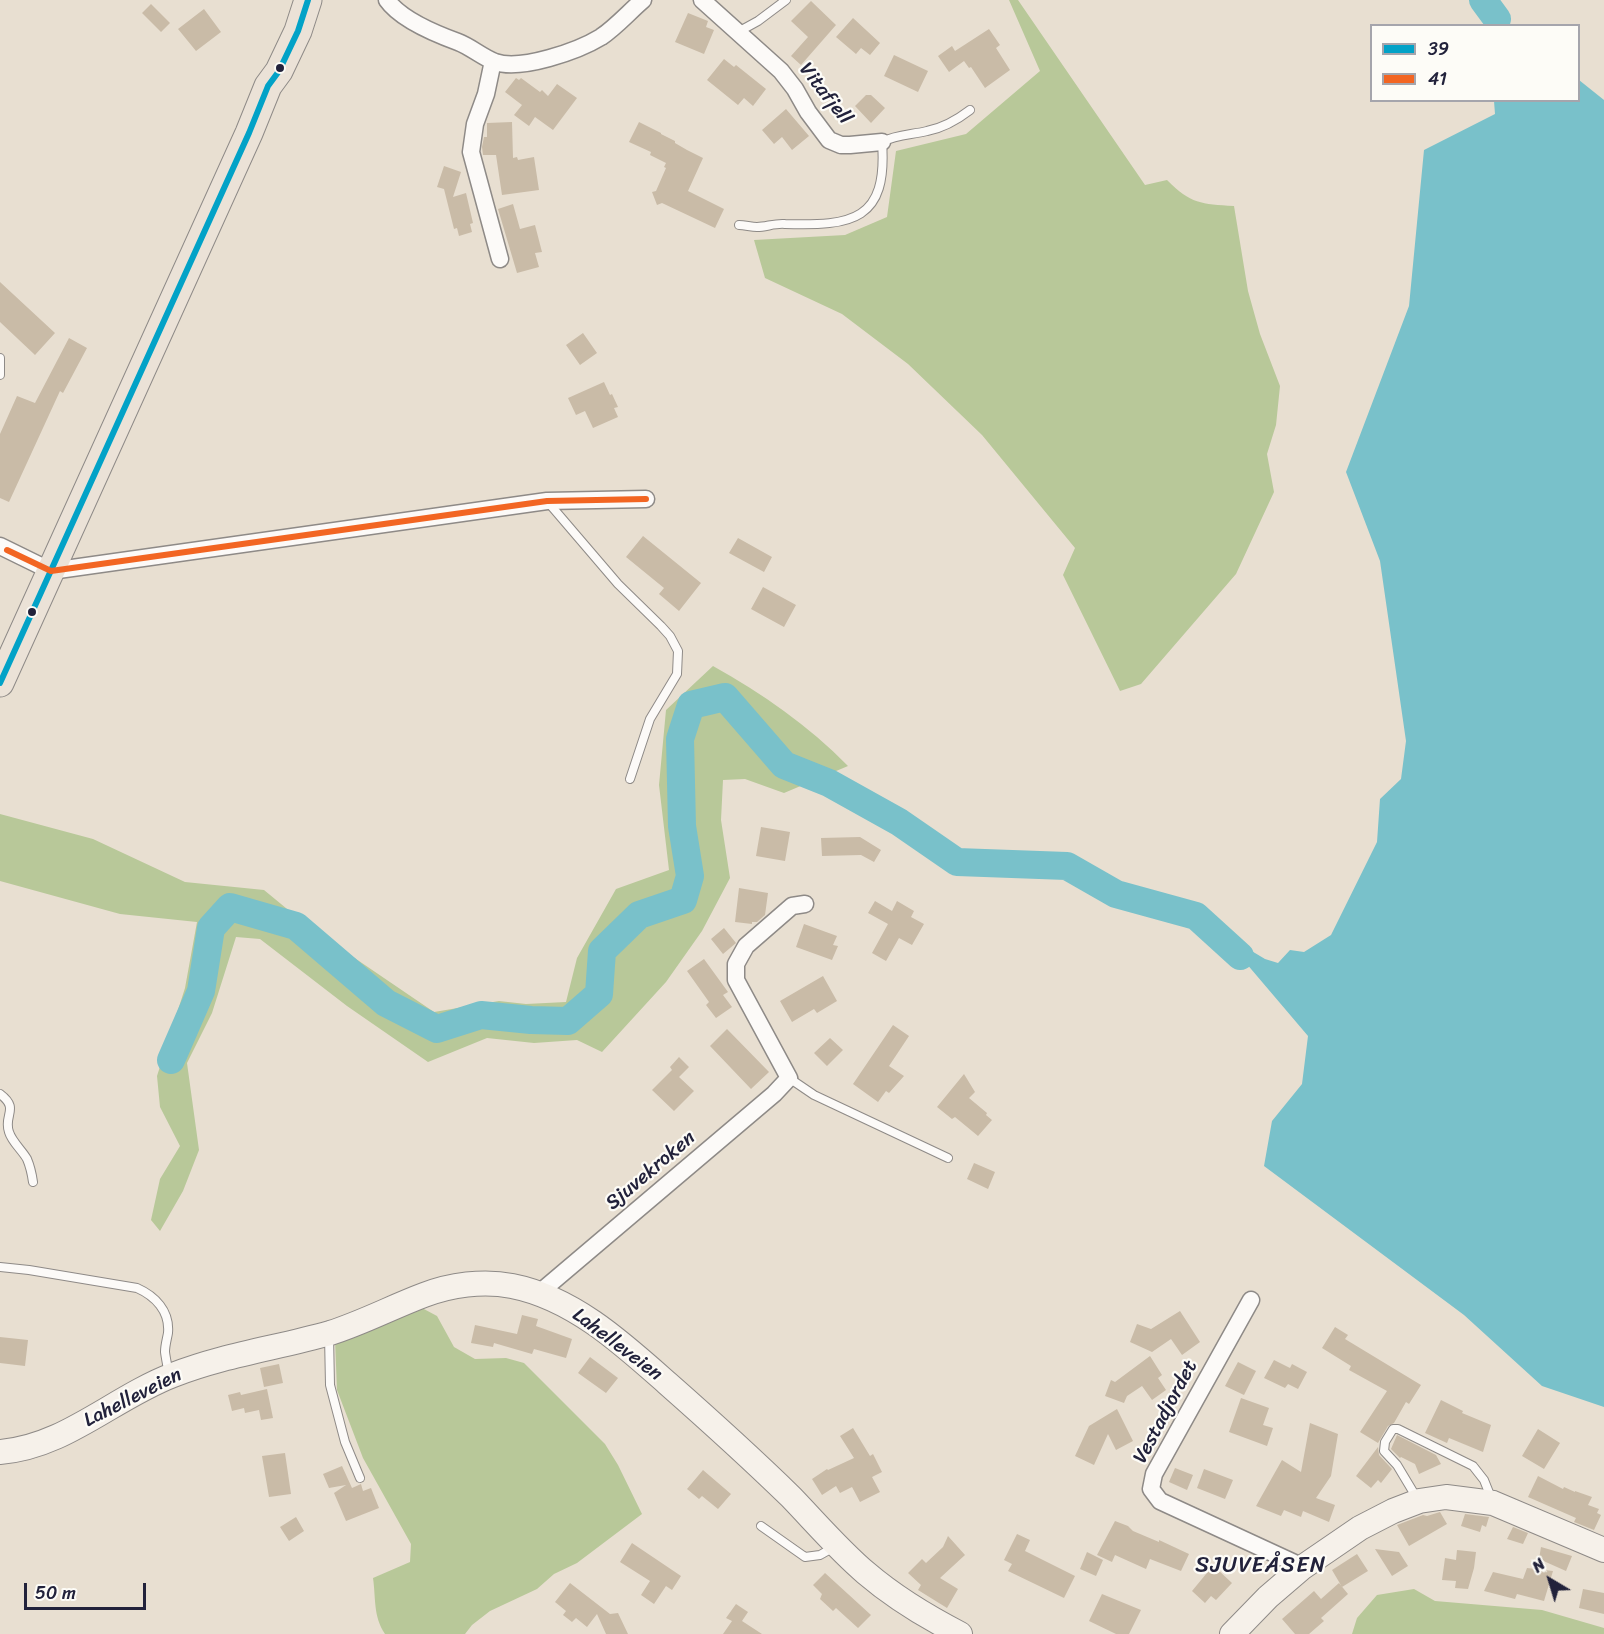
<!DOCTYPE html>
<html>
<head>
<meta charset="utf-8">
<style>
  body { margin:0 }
  #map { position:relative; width:1604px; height:1634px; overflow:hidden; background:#e8dfd1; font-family:Sriracha,sans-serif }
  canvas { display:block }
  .legend { position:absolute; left:1370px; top:24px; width:210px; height:78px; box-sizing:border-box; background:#fdfcf7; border:2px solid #a5a5ac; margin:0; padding:8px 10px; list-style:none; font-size:18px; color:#22223b }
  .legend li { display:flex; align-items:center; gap:12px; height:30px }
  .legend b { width:30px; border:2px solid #a5a5ac }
  .north { position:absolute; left:1520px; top:1550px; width:60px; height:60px; -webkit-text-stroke:4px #fdfcf7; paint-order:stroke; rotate:322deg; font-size:16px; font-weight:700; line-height:24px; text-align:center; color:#22223b }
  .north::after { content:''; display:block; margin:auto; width:21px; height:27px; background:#22223b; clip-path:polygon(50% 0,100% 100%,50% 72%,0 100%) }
  .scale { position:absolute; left:24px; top:1583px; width:122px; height:27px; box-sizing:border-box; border:3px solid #22223b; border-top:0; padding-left:8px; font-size:18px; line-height:21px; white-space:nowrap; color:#22223b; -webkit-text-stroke:4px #fdfcf7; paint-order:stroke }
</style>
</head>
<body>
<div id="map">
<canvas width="1604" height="1634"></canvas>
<ul class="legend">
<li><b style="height:8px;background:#02a2c7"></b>39</li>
<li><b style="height:8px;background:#f26522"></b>41</li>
</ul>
<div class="north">N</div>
<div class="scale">50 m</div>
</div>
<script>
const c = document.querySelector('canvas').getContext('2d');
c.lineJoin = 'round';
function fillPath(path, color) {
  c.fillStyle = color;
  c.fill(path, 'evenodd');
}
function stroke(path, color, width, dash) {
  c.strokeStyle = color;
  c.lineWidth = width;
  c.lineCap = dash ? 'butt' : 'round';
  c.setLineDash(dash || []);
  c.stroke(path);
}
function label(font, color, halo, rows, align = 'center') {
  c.font = font + ' Sriracha,sans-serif';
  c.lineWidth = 4.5;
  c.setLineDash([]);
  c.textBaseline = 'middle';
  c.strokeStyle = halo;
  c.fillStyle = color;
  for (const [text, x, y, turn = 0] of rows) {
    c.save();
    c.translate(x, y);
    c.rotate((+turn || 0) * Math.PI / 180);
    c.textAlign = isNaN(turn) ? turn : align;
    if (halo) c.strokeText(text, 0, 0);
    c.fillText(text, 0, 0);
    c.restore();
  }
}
const forest = new Path2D(`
  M1009,0H1018L1145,185L1167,180C1191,204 1201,204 1234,206L1248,291L1260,334L1280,386L1276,425L1267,454L1274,492L1236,574L1141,684L1120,691L1063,575L1075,548L982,435L908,364L842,314L765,278L754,240L845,235L887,217L896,151L966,134L1040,71Z
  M713,666C762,693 809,726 848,766L784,793L745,779L723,780L721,820L730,878L702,931L666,982L602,1052L577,1040L534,1043L487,1038L428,1062L347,1006L260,939L236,937L212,1013L187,1063L199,1150L183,1191L160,1231L151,1220L160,1179L180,1146L160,1107L157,1076L185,988L197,922L120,914L0,881V814L93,839L185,882L264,890L309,927L434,1012L499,1001L526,1004L566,1002L577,958L616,889L669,870L659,785L666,710Z
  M422,1308L437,1316L454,1347L475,1359L506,1358L524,1363L605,1444L618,1465L642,1514L577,1563L554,1574L537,1589L490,1611L472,1625L465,1634H385C373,1616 376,1598 373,1578L410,1562L411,1544L363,1458L337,1390L335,1340Z
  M1414,1589L1435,1601L1542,1610L1604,1628V1634H1352L1357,1618L1377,1595Z`);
const water = new Path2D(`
  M1579,80L1604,100V1407L1542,1386L1464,1315L1264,1166L1272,1121L1302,1084L1308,1036L1240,956L1245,947L1265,959L1278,963L1290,950L1304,952L1331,935L1377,842L1380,799L1401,779L1406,741L1380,561L1346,472L1409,306L1424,150L1495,114L1494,101L1578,100Z`);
const river = new Path2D(`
  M1483,0L1497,19
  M171,1060L201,991L211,928L230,907L296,926L386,1003L437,1029L481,1015L531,1020L568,1021L599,994L602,951L639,915L683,900L690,876L682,826L680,739L691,705L725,697L784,765L829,783L899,822L957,862L1067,866L1116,894L1196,916L1240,956`);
const building = new Path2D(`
  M811,1L836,25L801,65L791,56L808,37L791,21Z
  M151,4L170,23L161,32L142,13Z
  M204,9L221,32L196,51L178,29Z
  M688,13L708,21L706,27L714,30L704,54L675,42Z
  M853,18L880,43L870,55L861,48L856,54L836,37Z
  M989,29L1000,45L996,48L1010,70L985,88L971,67L969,68L964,61L949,72L938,56L952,46L955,51Z
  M894,55L928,71L918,92L884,76Z
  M724,59L734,67L736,65L766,89L753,106L744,98L738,105L707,80Z
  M516,78L519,80L521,78L540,92L542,90L548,96L557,84L577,98L553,130L535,117L529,126L514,115L522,105L505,92Z
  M866,95H871L885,108L871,123L855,106Z
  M786,109L809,136L792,150L782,137L774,144L762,130Z
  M512,122L513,158L517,157L518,160L534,157L539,190L502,195L496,155H483L482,147L484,137H487V123Z
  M639,122L661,133V134L675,141V143L687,150L703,158L688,191L724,209L715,228L662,203L657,205L652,192L656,191L666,168L664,167L666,163L650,155L651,152L629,142Z
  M444,166L461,172L453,197L466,193L473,223L470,224L472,232L459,236L457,228L454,229L444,189L437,187Z
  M513,204L520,229L535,225L542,252L535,253L539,267L517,273L498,209Z
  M0,282L55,333L35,355L0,322Z
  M583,333L597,353L580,365L566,345Z
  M69,338L87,348L63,393L60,391L9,502L0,498V434L17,396L35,403Z
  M604,382L610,395L612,394L618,407L614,408L618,417L593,428L585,411L576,415L568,398Z
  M643,536L701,583L679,611L659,594L664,588L626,557Z
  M738,538L772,557L764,572L729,553Z
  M763,587L796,605L784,627L751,609Z
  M761,827L790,832L785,861L756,856Z
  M860,837L881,850L874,862L861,855L822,856L821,838Z
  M739,888L768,893L765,915L757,922H752V924L735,922Z
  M875,901L892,911L897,901L914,911L911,917L924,924L912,945L899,938L886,961L872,953L888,924L868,913Z
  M804,924L837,936L833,945L838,946L832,960L796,947Z
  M724,928L736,943L723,954L711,939Z
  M704,959L728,992L723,995L732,1007L716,1018L706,1005L709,1002L687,971Z
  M823,976L837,1001L817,1013L814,1009L792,1022L780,1001Z
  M893,1025L909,1036L889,1066L904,1076L889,1093L886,1091L878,1102L853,1084Z
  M727,1029L769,1072L751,1089L710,1046Z
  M830,1038L843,1050L827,1066L814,1053Z
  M679,1057L689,1067L679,1077L694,1091L674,1111L652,1090L672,1070L670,1067Z
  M964,1074L975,1092L969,1098L987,1113L986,1115L992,1120L978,1136L955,1117L952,1119L937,1107Z
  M974,1163L995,1172L988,1189L967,1179Z
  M1180,1311L1200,1342L1182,1355L1171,1339L1152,1352L1130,1342L1137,1324L1151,1329Z
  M522,1315L538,1319L536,1326L572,1339L566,1358L534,1349L532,1354L494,1343L493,1347L471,1343L475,1325L517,1334Z
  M1335,1327L1348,1335L1345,1339L1421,1385L1409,1404L1406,1402L1394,1423L1388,1426L1378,1443L1360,1432L1387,1391L1349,1370L1351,1366L1322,1348Z
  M0,1337L28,1340L25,1366L0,1363Z
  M1150,1356L1162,1375L1158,1378L1166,1390L1152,1400L1142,1386L1127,1396L1124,1403L1105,1396L1111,1380L1115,1382Z
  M590,1357L618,1378L606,1393L578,1373Z
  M1274,1360L1290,1368L1292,1364L1307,1372L1298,1389L1288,1384L1285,1388L1264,1378Z
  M1238,1362L1256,1371L1244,1395L1225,1386Z
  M279,1364L283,1383L264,1387L260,1368Z
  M267,1389L273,1418L261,1420L259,1410L245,1413L244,1408L232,1411L228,1395L240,1392L241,1395Z
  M1241,1398L1269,1408L1263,1425L1273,1428L1267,1446L1229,1432Z
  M1441,1400L1463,1411L1462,1413L1491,1425L1483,1452L1449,1438L1447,1443L1425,1433Z
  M1117,1409L1133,1441L1116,1450L1108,1434L1094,1465L1075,1456L1089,1426Z
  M1310,1423L1338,1434L1331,1476L1316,1498L1335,1505L1329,1522L1303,1511L1301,1517L1284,1510L1281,1516L1256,1506L1282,1460L1301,1472Z
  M853,1428L870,1456L873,1454L882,1472L872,1477L880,1492L860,1502L852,1487L840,1493L836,1486L822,1495L812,1479L827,1469L828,1470L854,1458L840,1436Z
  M1538,1429L1560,1443L1544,1469L1522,1456Z
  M1397,1435L1436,1455L1441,1464L1419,1474L1415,1464L1401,1457L1400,1458L1391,1449Z
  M1378,1447L1379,1455L1392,1469L1381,1483L1378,1480L1371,1488L1356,1476Z
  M285,1453L291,1494L269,1497L262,1456Z
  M342,1466L352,1488L361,1484L363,1491L371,1488L379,1508L346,1521L334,1493L346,1485L329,1488L323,1474Z
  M1175,1468L1193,1475L1187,1490L1169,1482Z
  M1204,1469L1233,1480L1225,1499L1197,1488Z
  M703,1470L731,1494L718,1509L702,1496L699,1499L687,1489Z
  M1538,1476L1563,1489L1564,1487L1575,1492V1491L1592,1497L1588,1505L1599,1509L1597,1513L1601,1515L1594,1530L1574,1522L1576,1518L1528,1497Z
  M1440,1512L1447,1524L1409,1546L1397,1525L1423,1515L1427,1516Z
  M1465,1514L1489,1517L1486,1527L1482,1525L1480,1532L1461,1526Z
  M296,1517L304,1531L289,1541L280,1527Z
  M1115,1521L1128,1526L1133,1531L1159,1542V1540L1189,1554L1181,1571L1150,1559L1146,1569L1115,1555L1112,1562L1097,1555Z
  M1513,1527L1528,1533L1523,1544L1507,1539Z
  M1017,1534L1030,1540L1025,1551L1075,1576L1064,1598L1008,1571L1012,1564L1004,1560Z
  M948,1536L965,1555L940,1578L958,1589L947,1608L918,1590L921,1585L908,1573L922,1559L926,1563L943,1547Z
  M632,1543L681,1576L672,1590L666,1586L654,1604L641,1595L650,1581L620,1562Z
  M1541,1547L1572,1556L1566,1571L1539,1559Z
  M1375,1549L1399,1552L1408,1566L1392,1576Z
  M1457,1550L1476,1552L1474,1568L1468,1589L1455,1588L1456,1581L1442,1580L1445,1558L1456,1560Z
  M1087,1552L1103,1560L1096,1576L1080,1569Z
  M1357,1554L1368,1571L1342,1587L1332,1570Z
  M1211,1568L1215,1572L1217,1569L1232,1583L1216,1600L1211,1596L1205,1603L1192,1591Z
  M1527,1568L1553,1571L1544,1601L1517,1594L1515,1599L1484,1591L1493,1572L1523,1579Z
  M825,1573L871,1615L858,1628L836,1608L833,1611L820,1599L822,1594L813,1585Z
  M570,1583L610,1614L618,1613L628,1634H606L597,1614L587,1627L576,1618L572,1622L563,1615L566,1611L555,1602Z
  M1339,1583L1348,1594L1321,1618L1324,1621L1309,1634H1295L1282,1619L1314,1591L1321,1599Z
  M1583,1589L1604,1593V1614L1579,1608Z
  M1102,1594L1141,1610L1129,1634H1116L1089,1621Z
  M736,1604L748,1612L742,1621L762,1634H723L732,1621L726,1618Z`);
const lane = new Path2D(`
  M738,32L758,21L786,0
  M739,225C745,225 751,227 757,227C766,227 775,223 785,224C852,226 888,221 882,142C897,134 911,135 927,131C943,128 957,120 970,110
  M0,358V375
  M547,501L618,584L661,626L670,636L678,651L677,674L650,719L630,779
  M789,1078L814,1095L948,1158
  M0,1094C20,1109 3,1115 9,1132C12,1142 22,1150 27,1159C30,1166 32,1175 33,1182
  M0,1267L29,1270L137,1288C155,1296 170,1311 168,1333C167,1339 165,1345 165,1352C166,1360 168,1368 169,1376
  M329,1336L330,1385L345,1442L360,1478
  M1418,1500L1397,1465L1384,1451L1385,1442L1393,1429H1398L1473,1466L1484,1480L1492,1500
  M761,1526L805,1557L820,1555L836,1546`);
const street = new Path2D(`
  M387,0C401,20 436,34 458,42C471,47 482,57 495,62C521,71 578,51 601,37C616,27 629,12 643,0
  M702,0L781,71L795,89L808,112L829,140L841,145H850L882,142
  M493,61L486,94L475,124L471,152L500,259
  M0,546L51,571L547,501L646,499
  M538,1294L774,1094L789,1078L736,980V964L746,946L792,906L805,904
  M1251,1300L1154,1474L1151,1489L1160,1501L1303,1567`);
const secondary = new Path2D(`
  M0,1452C65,1447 113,1398 173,1375C224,1355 277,1348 330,1333C362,1323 392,1307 424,1295C450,1285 483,1280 512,1286C573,1298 622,1343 667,1383C709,1420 751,1458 791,1497C816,1523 839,1550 866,1573C894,1597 927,1617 960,1634
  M1232,1634L1268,1597L1303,1567L1360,1528L1393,1511L1419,1501L1446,1497L1493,1503L1604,1550`);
const primary = new Path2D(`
  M0,683L249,133L268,86L279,71L298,31L308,0`);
const bus1 = new Path2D(`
  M0,683L249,133L268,86L279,71L298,31L308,0`);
const bus2 = new Path2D(`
  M7,550L51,571L547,501L646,499`);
const markers = [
  [280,68,5,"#22223b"],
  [32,612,5,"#22223b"]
];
const streetNames = [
  ["Vitafjell",825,94,52],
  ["Sjuvekroken",651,1171,-40],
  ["Lahelleveien",617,1345,37],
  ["Lahelleveien",133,1398,-27],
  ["Vestadjordet",1166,1412,-62]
];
const quarterNames = [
  ["SJUVEÅSEN",1261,1566]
];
fillPath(forest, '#b8c899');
fillPath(water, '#79c1ca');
stroke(river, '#79c1ca', 28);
fillPath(building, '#c9bba7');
stroke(lane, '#8e8a87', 10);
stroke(street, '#8e8a87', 19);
stroke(secondary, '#8e8a87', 26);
stroke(primary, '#8e8a87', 29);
stroke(lane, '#fcfaf8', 8);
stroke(street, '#fcfaf8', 16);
stroke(secondary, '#f6f1ea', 24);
stroke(primary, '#ebe2d7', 27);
stroke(bus1, '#02a2c7', 6);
stroke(bus2, '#f26522', 6);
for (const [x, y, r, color] of markers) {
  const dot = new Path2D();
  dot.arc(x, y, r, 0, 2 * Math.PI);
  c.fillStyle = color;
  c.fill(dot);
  stroke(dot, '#fdfcf7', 2);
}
label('20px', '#22223b', '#fdfcf7', streetNames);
c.letterSpacing = '1.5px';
label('22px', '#22223b', '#fdfcf7', quarterNames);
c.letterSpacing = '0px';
</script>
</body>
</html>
